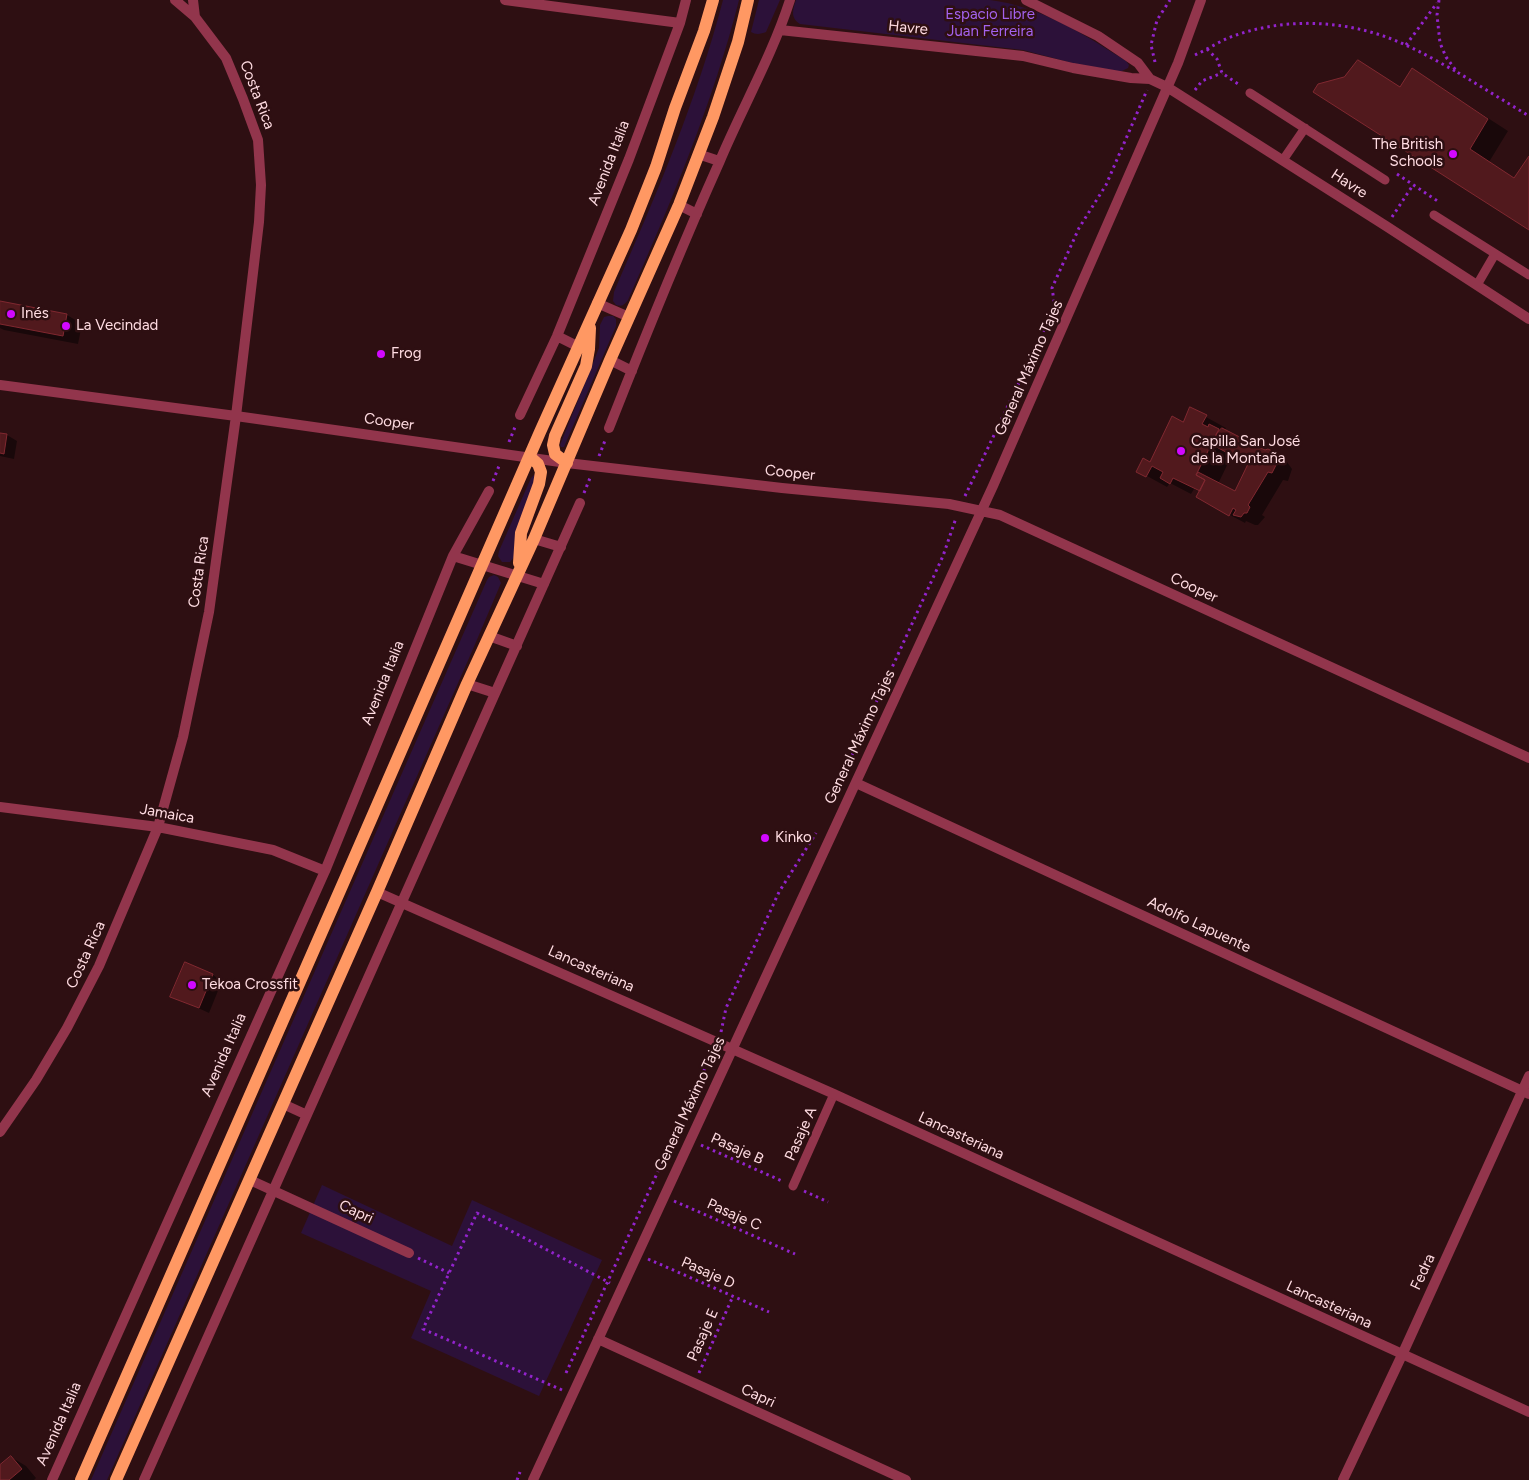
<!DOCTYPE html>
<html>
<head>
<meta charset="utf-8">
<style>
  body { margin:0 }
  canvas { display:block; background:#2e0f12 }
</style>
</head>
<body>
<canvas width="1529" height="1480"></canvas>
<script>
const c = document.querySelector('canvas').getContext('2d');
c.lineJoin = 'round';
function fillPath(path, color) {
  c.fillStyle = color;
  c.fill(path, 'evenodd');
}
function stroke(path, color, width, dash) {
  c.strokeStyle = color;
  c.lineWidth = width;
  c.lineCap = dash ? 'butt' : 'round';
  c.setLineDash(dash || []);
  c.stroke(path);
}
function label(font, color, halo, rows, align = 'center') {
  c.font = font + ' Figtree,sans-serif';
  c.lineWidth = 5;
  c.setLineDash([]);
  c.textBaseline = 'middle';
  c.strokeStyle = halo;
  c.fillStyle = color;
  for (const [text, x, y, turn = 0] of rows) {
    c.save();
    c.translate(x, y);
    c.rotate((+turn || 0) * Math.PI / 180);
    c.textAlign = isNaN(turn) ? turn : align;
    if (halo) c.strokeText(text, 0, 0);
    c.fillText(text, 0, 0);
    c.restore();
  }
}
const green = new Path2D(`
  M723,0H739C713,103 671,203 628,300C624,305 622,307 616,305L613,301L614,292C656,195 696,103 723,0Z
  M759,0H780L766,32C761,34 756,35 751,32Z
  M796,0H990C1040,6 1085,35 1126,61L1129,65L1128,68L1122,71H1117L1072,63L1023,50L800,24C790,18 793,9 796,0Z
  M608,316H613L616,319V326L564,447H561L560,445L599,348L600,325L604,317Z
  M535,474L537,476L515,556L510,562H502L498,556L499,551L531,478Z
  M494,575L498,577L501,583L473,649L107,1480H91L487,580L489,577Z
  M322,1185L452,1246L472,1200L602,1260L539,1396L411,1338L431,1291L301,1233Z`);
const shadow = new Path2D(`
  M1432,82L1508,131L1489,162L1515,179L1529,158V229L1400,88Z
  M0,303L67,315L82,324L78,344L4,330L0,328Z
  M1206,417L1226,428L1225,431L1265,452L1268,450L1287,462L1292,469L1288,481L1283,480L1262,515L1265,517L1258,525H1255L1246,521L1245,523L1213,506L1201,492L1194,489L1191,494L1170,483L1167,487L1138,471L1150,463L1183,423ZM1232,455L1249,464L1236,493L1218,484Z
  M0,434L7,435L17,441L14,459L0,456Z
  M213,975L222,981L209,1013L172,996Z
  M11,1457L26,1466L36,1478L34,1480H0V1467Z`);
const building = new Path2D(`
  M1358,60L1400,87L1412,68L1488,119L1470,149L1514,178L1529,156V230L1313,92L1318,84L1344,77Z
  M0,301L67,314L63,336L0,324Z
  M1190,407L1207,415L1202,424L1208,427L1209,424L1219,429L1196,475L1205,480L1200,491L1173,478L1170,484L1160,478L1163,472L1152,466L1146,477L1136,472L1143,458L1150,462L1172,416L1183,422Z
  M1222,428L1265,450L1268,449L1272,451L1277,460L1276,465L1272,473L1268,472L1248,505L1250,507L1247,513H1244L1241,517L1233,515L1236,510L1233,508L1229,516L1196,497L1205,480L1196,475L1198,472L1235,491L1248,464L1211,444L1217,433Z
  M0,433L7,434L4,454L0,453Z
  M185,962L213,974L199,1008L170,997Z
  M11,1456L22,1469L9,1480H0V1465Z`);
const path = new Path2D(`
  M1439,0L1437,15L1440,43L1446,57L1457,72L1529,116
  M1406,45L1437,3
  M1207,49L1217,59L1222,73L1241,86
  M1195,55C1206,50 1217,43 1228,38C1279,18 1338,19 1389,38C1413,47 1435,60 1457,72
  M1155,62L1151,45L1157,20L1170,0
  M1195,90L1202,81L1222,73
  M1397,174L1439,202
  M1392,217L1413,185
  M509,442L515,427
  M599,456L606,438
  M493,481L499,466
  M584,493L590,478
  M965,496L1055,307L1052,288L1079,228L1106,185L1147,90
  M852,755L943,556L956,518
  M721,1032L726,1008L779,892L816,833
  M701,1145L782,1181
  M804,1191L828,1202
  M674,1201L795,1254
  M418,1258L449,1273
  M648,1259L769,1312
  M566,1373L712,1053
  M699,1373L733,1296
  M562,1390L423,1329L477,1213L610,1283
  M517,1480L520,1472`);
const lane = new Path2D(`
  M1250,93L1385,180
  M1283,160L1305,128
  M1434,215L1529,275
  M1477,285L1495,254
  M793,1186L834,1094`);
const street = new Path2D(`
  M193,0L195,17
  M505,0L680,23
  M1026,0L1098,36L1138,63L1150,79
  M780,30L1023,56L1073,68L1131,78L1150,79L1167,87L1386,226L1529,319
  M698,154L719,161
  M679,205L697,214
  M597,303L629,317
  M557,336L579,347
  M610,360L632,371
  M0,385L236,416L567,463L782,488L949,504L1000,515L1529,758
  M520,415L557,336L629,159L680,23L686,0
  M609,428C644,339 680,250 719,163C742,108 772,56 790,0
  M534,539L561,547
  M453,556L544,584
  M489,636L517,646
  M467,684L495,693
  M856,783L1529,1094
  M0,807L158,827L273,850L325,871
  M377,892L834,1094L1529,1412
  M283,1104L307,1115
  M0,1132L36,1080L67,1028L99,966L158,827L183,737L209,612L236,416L259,222L261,185L258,140L243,99L226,58L195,17L175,0
  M250,1180L409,1253
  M598,1339L906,1480
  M52,1480L325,871L453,556L489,491
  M144,1480L580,503
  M533,1480L993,486L1178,63L1201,0
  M1343,1480L1402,1355L1529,1076`);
const primary = new Path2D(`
  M567,463L555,454L553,445L555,436L586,366L589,349L590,328
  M519,563L521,533L539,484L541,472L538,464L530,457
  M81,1480L345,879L540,432L631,230L656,167L675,108L704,31L713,0
  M116,1480L377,892L467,684L534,539L610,360L679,205L713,117L738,42L748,0`);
const markers = [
  [1453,154,5,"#d208ff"],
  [11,314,5,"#d208ff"],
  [66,326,5,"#d208ff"],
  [381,354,5,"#d208ff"],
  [1181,451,5,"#d208ff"],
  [765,838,5,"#d208ff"],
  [192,985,5,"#d208ff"]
];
const parkNames = [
  ["Espacio Libre",990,15],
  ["Juan Ferreira",990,32]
];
const streetNames = [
  ["Havre",908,28,6],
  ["Costa Rica",257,95,69],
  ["Avenida Italia",609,163,-69],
  ["Havre",1349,184,33],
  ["General Máximo Tajes",1029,368,-66],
  ["Cooper",389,422,8],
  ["Cooper",790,473,6],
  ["Costa Rica",199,572,-82],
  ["Cooper",1194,588,25],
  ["Avenida Italia",383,683,-68],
  ["General Máximo Tajes",860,737,-65],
  ["Jamaica",167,814,10],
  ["Adolfo Lapuente",1199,925,25],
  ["Costa Rica",86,955,-65],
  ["Lancasteriana",591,969,24],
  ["Avenida Italia",224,1055,-66],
  ["General Máximo Tajes",690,1104,-65],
  ["Pasaje A",801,1134,-66],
  ["Lancasteriana",961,1136,25],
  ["Pasaje B",737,1149,24],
  ["Capri",356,1212,25],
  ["Pasaje C",734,1215,24],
  ["Fedra",1423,1272,-65],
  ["Pasaje D",708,1273,24],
  ["Lancasteriana",1329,1305,25],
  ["Pasaje E",703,1335,-66],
  ["Capri",758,1396,25],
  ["Avenida Italia",59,1424,-66]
];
const poiNames = [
  ["The British",1443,145,"right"],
  ["Schools",1443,162,"right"],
  ["Inés",21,314],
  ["La Vecindad",76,326],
  ["Frog",391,354],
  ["Capilla San José",1191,442],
  ["de la Montaña",1191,459],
  ["Kinko",775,838],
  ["Tekoa Crossfit",202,985]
];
fillPath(green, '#2c1139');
fillPath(shadow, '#0007');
fillPath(building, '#51191d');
stroke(building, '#802830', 1);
stroke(path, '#9223cc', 3, [2.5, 4]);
stroke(lane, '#92354c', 9);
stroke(street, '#92354c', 10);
stroke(primary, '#ff9863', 12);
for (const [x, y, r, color] of markers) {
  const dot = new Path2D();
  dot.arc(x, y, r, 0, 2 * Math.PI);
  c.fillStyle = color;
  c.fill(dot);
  stroke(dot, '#2e0f12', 2);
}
label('15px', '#a362ee', '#2e0f12', parkNames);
label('15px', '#ffdce2', '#2e0f12', streetNames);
label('15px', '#ffdce2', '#2e0f12', poiNames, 'left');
</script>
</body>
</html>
